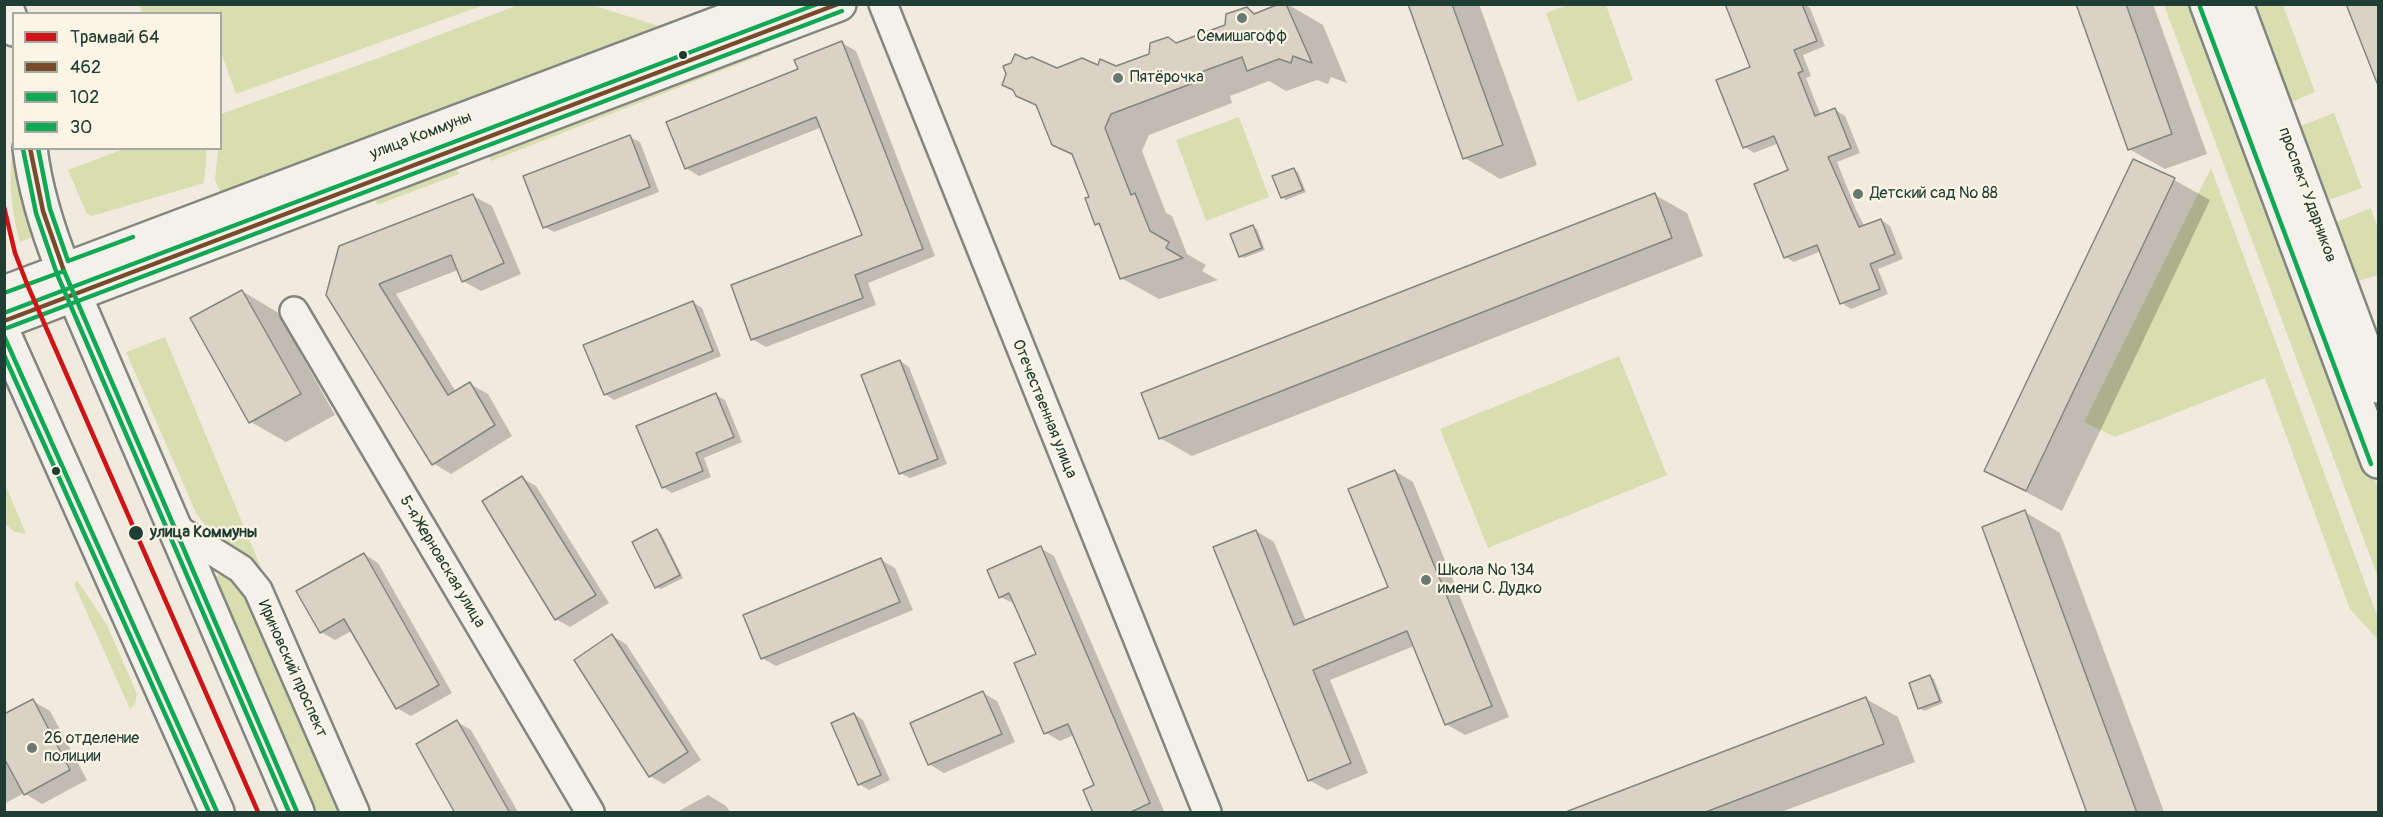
<!DOCTYPE html>
<html>
<head>
<meta charset="utf-8">
<style>
  body { margin:0 }
  #map { position:relative; width:2383px; height:817px; overflow:hidden; background:#f1ebdf; font-family:Pangolin,sans-serif }
  canvas { display:block }
  .frame { position:absolute; inset:0; border:6px solid #1f3d34; pointer-events:none }
  .legend { position:absolute; left:12px; top:12px; width:210px; height:138px; box-sizing:border-box; background:#fcf5e5; border:2px solid #a4ab9e; margin:0; padding:8px 10px; list-style:none; font-size:18px; color:#1f3d34 }
  .legend li { display:flex; align-items:center; gap:12px; height:30px }
  .legend b { width:30px; border:2px solid #a4ab9e }
</style>
</head>
<body>
<div id="map">
<canvas width="2383" height="817"></canvas>
<div class="frame"></div>
<ul class="legend">
<li><b style="height:8px;background:#ce1417"></b>Трамвай 64</li>
<li><b style="height:8px;background:#7a4b2a"></b>462</li>
<li><b style="height:8px;background:#10a855"></b>102</li>
<li><b style="height:8px;background:#10a855"></b>30</li>
</ul>
</div>
<script>
const c = document.querySelector('canvas').getContext('2d');
c.lineJoin = 'round';
function fillPath(path, color) {
  c.fillStyle = color;
  c.fill(path, 'evenodd');
}
function stroke(path, color, width, dash) {
  c.strokeStyle = color;
  c.lineWidth = width;
  c.lineCap = dash ? 'butt' : 'round';
  c.setLineDash(dash || []);
  c.stroke(path);
}
function label(font, color, halo, rows, align = 'center') {
  c.font = font + ' Pangolin,sans-serif';
  c.lineWidth = 4.5;
  c.setLineDash([]);
  c.textBaseline = 'middle';
  c.strokeStyle = halo;
  c.fillStyle = color;
  for (const [text, x, y, turn = 0] of rows) {
    c.save();
    c.translate(x, y);
    c.rotate((+turn || 0) * Math.PI / 180);
    c.textAlign = isNaN(turn) ? turn : align;
    if (halo) c.strokeText(text, 0, 0);
    c.fillText(text, 0, 0);
    c.restore();
  }
}
const green = new Path2D(`
  M140,5V4L484,5L236,94L221,52L220,14L142,13Z
  M518,5H592L659,26L221,194L215,180L218,149L220,148L221,114L384,56Z
  M1568,5H1606L1633,80L1578,102L1546,13Z
  M2164,5H2198L2378,488V577Z
  M2252,5H2283L2315,92L2289,103Z
  M758,45L762,55L491,161L487,152Z
  M2334,113L2362,188L2326,201L2298,127Z
  M1239,117L1269,197L1206,221L1176,140Z
  M13,147L14,148L17,149L35,236L20,242C11,211 8,179 13,147Z
  M126,148L207,149L204,183L92,216L87,214L68,170Z
  M455,164L459,174L377,205L374,196Z
  M2211,168L2378,618V640L2350,609L2265,378L2115,437L2084,422Z
  M2371,208L2378,229V275L2355,282L2334,223Z
  M165,337L267,582L236,549L205,525L196,513L126,352Z
  M1619,356L1667,475L1488,548L1440,429Z
  M5,484L26,534L15,532L5,524Z
  M223,573L238,584L249,601L341,812H312L213,578Z
  M77,580L107,625L137,694L135,705L130,709L74,584Z`);
const shadow = new Path2D(`
  M1283,4H1287L1323,25L1347,83L1331,77L1328,84L1317,80L1286,91L1269,81L1230,96L1232,103L1149,135L1142,151L1166,213L1172,216L1187,254L1206,265L1202,271L1218,280L1159,299L1121,278L1102,227L1096,224L1091,198L1075,157L1053,144L1039,107L1017,95L1057,69L1116,67L1227,26L1247,9L1257,14Z
  M1410,4H1479L1537,165L1500,179L1465,158Z
  M1795,4H1804L1810,8L1825,46L1803,55L1811,76L1806,78L1821,116L1835,110L1845,116L1860,153L1837,162L1856,210L1865,227L1881,220L1890,226L1903,259L1878,269L1888,294L1851,309L1842,303L1821,251L1794,262L1785,257L1790,171L1779,143L1754,153L1745,147L1718,81L1752,67Z
  M2077,4H2153L2207,154L2165,169L2129,149Z
  M842,43L856,51L935,256L868,283L876,305L766,347L752,339L864,236L822,127L699,176L686,168L799,70Z
  M630,137L640,142L659,192L554,232L544,227Z
  M2134,160L2174,180L2210,200L2062,511L1986,471Z
  M1294,169L1298,172L1306,192L1286,200L1282,197Z
  M1655,195L1687,213L1703,256L1192,456L1160,438Z
  M473,196L492,206L521,274L481,291L463,281L458,270L396,294L456,392L470,384L488,394L512,436L451,474L433,463L340,247Z
  M1253,227L1257,229L1265,250L1244,258L1240,256Z
  M242,291L277,312L335,415L286,442L251,422Z
  M693,302L702,308L721,356L614,400L605,394Z
  M900,361L909,367L947,464L910,478L900,473Z
  M716,395L725,400L742,442L704,458L711,477L672,493L663,487Z
  M1395,471L1413,482L1509,717L1465,735L1446,724L1414,646L1330,680L1368,773L1327,790L1309,780L1256,531L1274,542L1306,621L1389,587Z
  M522,478L536,486L609,603L570,627L556,619Z
  M2025,512L2060,533L2164,812H2089Z
  M657,531L661,533L683,578L661,589L657,587Z
  M1040,548L1054,556L1164,811L1095,812L1096,786L1074,735L1060,741L1046,733L1038,655L1015,604L1000,597Z
  M364,554L378,563L452,693L411,716L397,708L353,630L335,640L321,632Z
  M881,560L895,568L913,610L776,666L762,658Z
  M612,636L626,644L701,760L664,784L650,776Z
  M1930,677L1934,679L1943,703L1924,711L1920,708Z
  M983,693L997,701L1015,742L944,773L929,764L912,724Z
  M1866,699L1898,717L1915,762L1781,812H1568Z
  M33,701L50,711L87,780L42,804L24,793L4,804V716Z
  M854,714L863,720L890,780L869,790L859,784Z
  M457,722L471,730L518,812H457Z
  M708,795L726,806L730,812H677Z`);
const building = new Path2D(`
  M1279,4H1286L1312,63L1293,56L1291,63L1279,59L1247,71L1242,57L1193,75L1196,82L1111,114L1105,128L1131,195L1135,193L1150,231L1169,242L1166,248L1183,258L1120,279L1099,223L1095,225L1085,198L1089,197L1072,154L1052,145L1036,105L1016,96L1013,90L1002,85L1006,74L1003,66L1011,63L1015,54L1026,59L1032,57L1057,68L1082,58L1098,65L1100,59L1116,66L1149,54L1150,43L1168,37L1176,43L1225,25L1226,14L1247,7L1254,14Z
  M1408,4H1452L1503,145L1463,159Z
  M1725,4H1802L1817,41L1794,50L1803,71L1798,73L1815,116L1835,108L1851,148L1828,157L1859,227L1881,219L1895,254L1870,264L1880,289L1840,304L1817,245L1784,258L1754,184L1788,170L1774,136L1743,148L1716,80L1750,67Z
  M2076,4H2126L2172,134L2128,150Z
  M2346,4H2379V83H2377Z
  M842,41L923,249L855,275L863,298L751,340L731,285L862,235L816,117L685,169L666,122L798,69L794,60Z
  M630,135L650,187L543,228L523,176Z
  M2133,159L2175,178L2026,491L1984,471Z
  M1294,168L1303,190L1281,198L1272,176Z
  M1655,193L1672,238L1159,439L1141,393Z
  M473,194L504,263L462,282L451,255L379,284L448,395L470,382L495,425L432,465L326,295L339,246Z
  M1253,225L1262,248L1239,257L1230,234Z
  M242,290L301,394L249,423L190,318Z
  M693,301L713,351L604,395L583,345Z
  M900,360L938,459L899,474L861,375Z
  M716,393L734,437L696,453L703,471L662,488L636,426Z
  M1395,470L1492,706L1445,725L1407,631L1313,670L1351,763L1308,781L1213,547L1256,530L1294,625L1388,587L1348,489Z
  M522,476L596,595L555,620L482,501Z
  M2025,510L2137,813H2087L1982,527Z
  M657,529L680,575L655,588L632,542Z
  M1041,546L1150,803L1129,813H1093L1083,790L1094,785L1068,724L1044,734L1014,663L1036,654L1009,593L999,598L987,570Z
  M364,553L439,685L396,709L344,619L320,633L296,591Z
  M881,558L900,602L761,659L743,615Z
  M612,634L688,752L649,777L574,660Z
  M1930,675L1940,701L1918,709L1909,683Z
  M983,691L1002,734L928,765L910,723Z
  M1866,697L1884,744L1703,813H1568V811Z
  M33,699L70,770L24,795L4,758V714Z
  M854,713L881,775L858,785L831,723Z
  M457,720L510,813H455L435,778L416,744Z`);
const minor = new Path2D(`
  M883,4L1207,812
  M294,311L590,812
  M174,527L241,569L258,590L355,812`);
const tertiary = new Path2D(`
  M2207,4L2378,461
  M2236,4L2378,386`);
const secondary = new Path2D(`
  M5,4L14,29
  M30,148C35,191 48,231 64,271L297,812
  M4,293L770,4
  M4,321L839,4
  M4,335L217,812`);
const bus1 = new Path2D(`
  M30,148L43,211L64,271
  M4,321L838,4`);
const bus2 = new Path2D(`
  M2200,7L2371,464
  M7,328L842,11`);
const bus3 = new Path2D(`
  M38,148L50,209L68,261L133,237
  M4,313L817,4`);
const bus4 = new Path2D(`
  M23,149L36,213L57,274L289,812
  M4,355L209,812`);
const bus5 = new Path2D(`
  M4,293L64,271L297,812
  M4,336L217,812`);
const tram1 = new Path2D(`
  M4,207L15,253L27,284L258,812`);
const markers = [
  [1242,18,6,"#687a70"],
  [683,55,5,"#1f3d34"],
  [1118,78,6,"#687a70"],
  [1858,194,6,"#687a70"],
  [56,471,5,"#1f3d34"],
  [136,533,8,"#1f3d34"],
  [1426,580,6,"#687a70"],
  [32,748,6,"#687a70"]
];
const poiNames = [
  ["Семишагофф",1242,37,"center"],
  ["Пятёрочка",1130,78],
  ["Детский сад № 88",1870,194],
  ["Школа № 134",1438,571],
  ["имени С. Дудко",1438,589],
  ["26 отделение",44,739],
  ["полиции",44,757]
];
const streetNames = [
  ["улица Коммуны",421,136,-21],
  ["проспект Ударников",2307,195,70],
  ["Отечественная улица",1044,409,68],
  ["5-я Жерновская улица",442,562,59],
  ["Ириновский проспект",292,669,66]
];
const stopNames = [
  ["улица Коммуны",150,533]
];
fillPath(green, '#d8deb0');
fillPath(shadow, '#0003');
fillPath(building, '#dad2c5');
stroke(building, '#83867f', 1.5);
stroke(minor, '#83867f', 32);
stroke(tertiary, '#83867f', 38);
stroke(secondary, '#83867f', 38);
stroke(minor, '#f4f1ea', 27);
stroke(tertiary, '#f4f1ea', 33);
stroke(secondary, '#f4f1ea', 33);
stroke(bus1, '#7a4b2a', 4.5);
stroke(bus2, '#10a855', 4.5);
stroke(bus3, '#10a855', 4.5);
stroke(bus4, '#10a855', 4.5);
stroke(bus5, '#10a855', 4.5);
stroke(tram1, '#ce1417', 4.5);
for (const [x, y, r, color] of markers) {
  const dot = new Path2D();
  dot.arc(x, y, r, 0, 2 * Math.PI);
  c.fillStyle = color;
  c.fill(dot);
  stroke(dot, '#fcf5e5', 2);
}
label('16px', '#1f3d34', '#fcf5e5', poiNames, 'left');
label('16px', '#1f3d34', '#fcf5e5', streetNames);
label('bold 16px', '#1f3d34', '#fcf5e5', stopNames, 'left');
</script>
</body>
</html>
